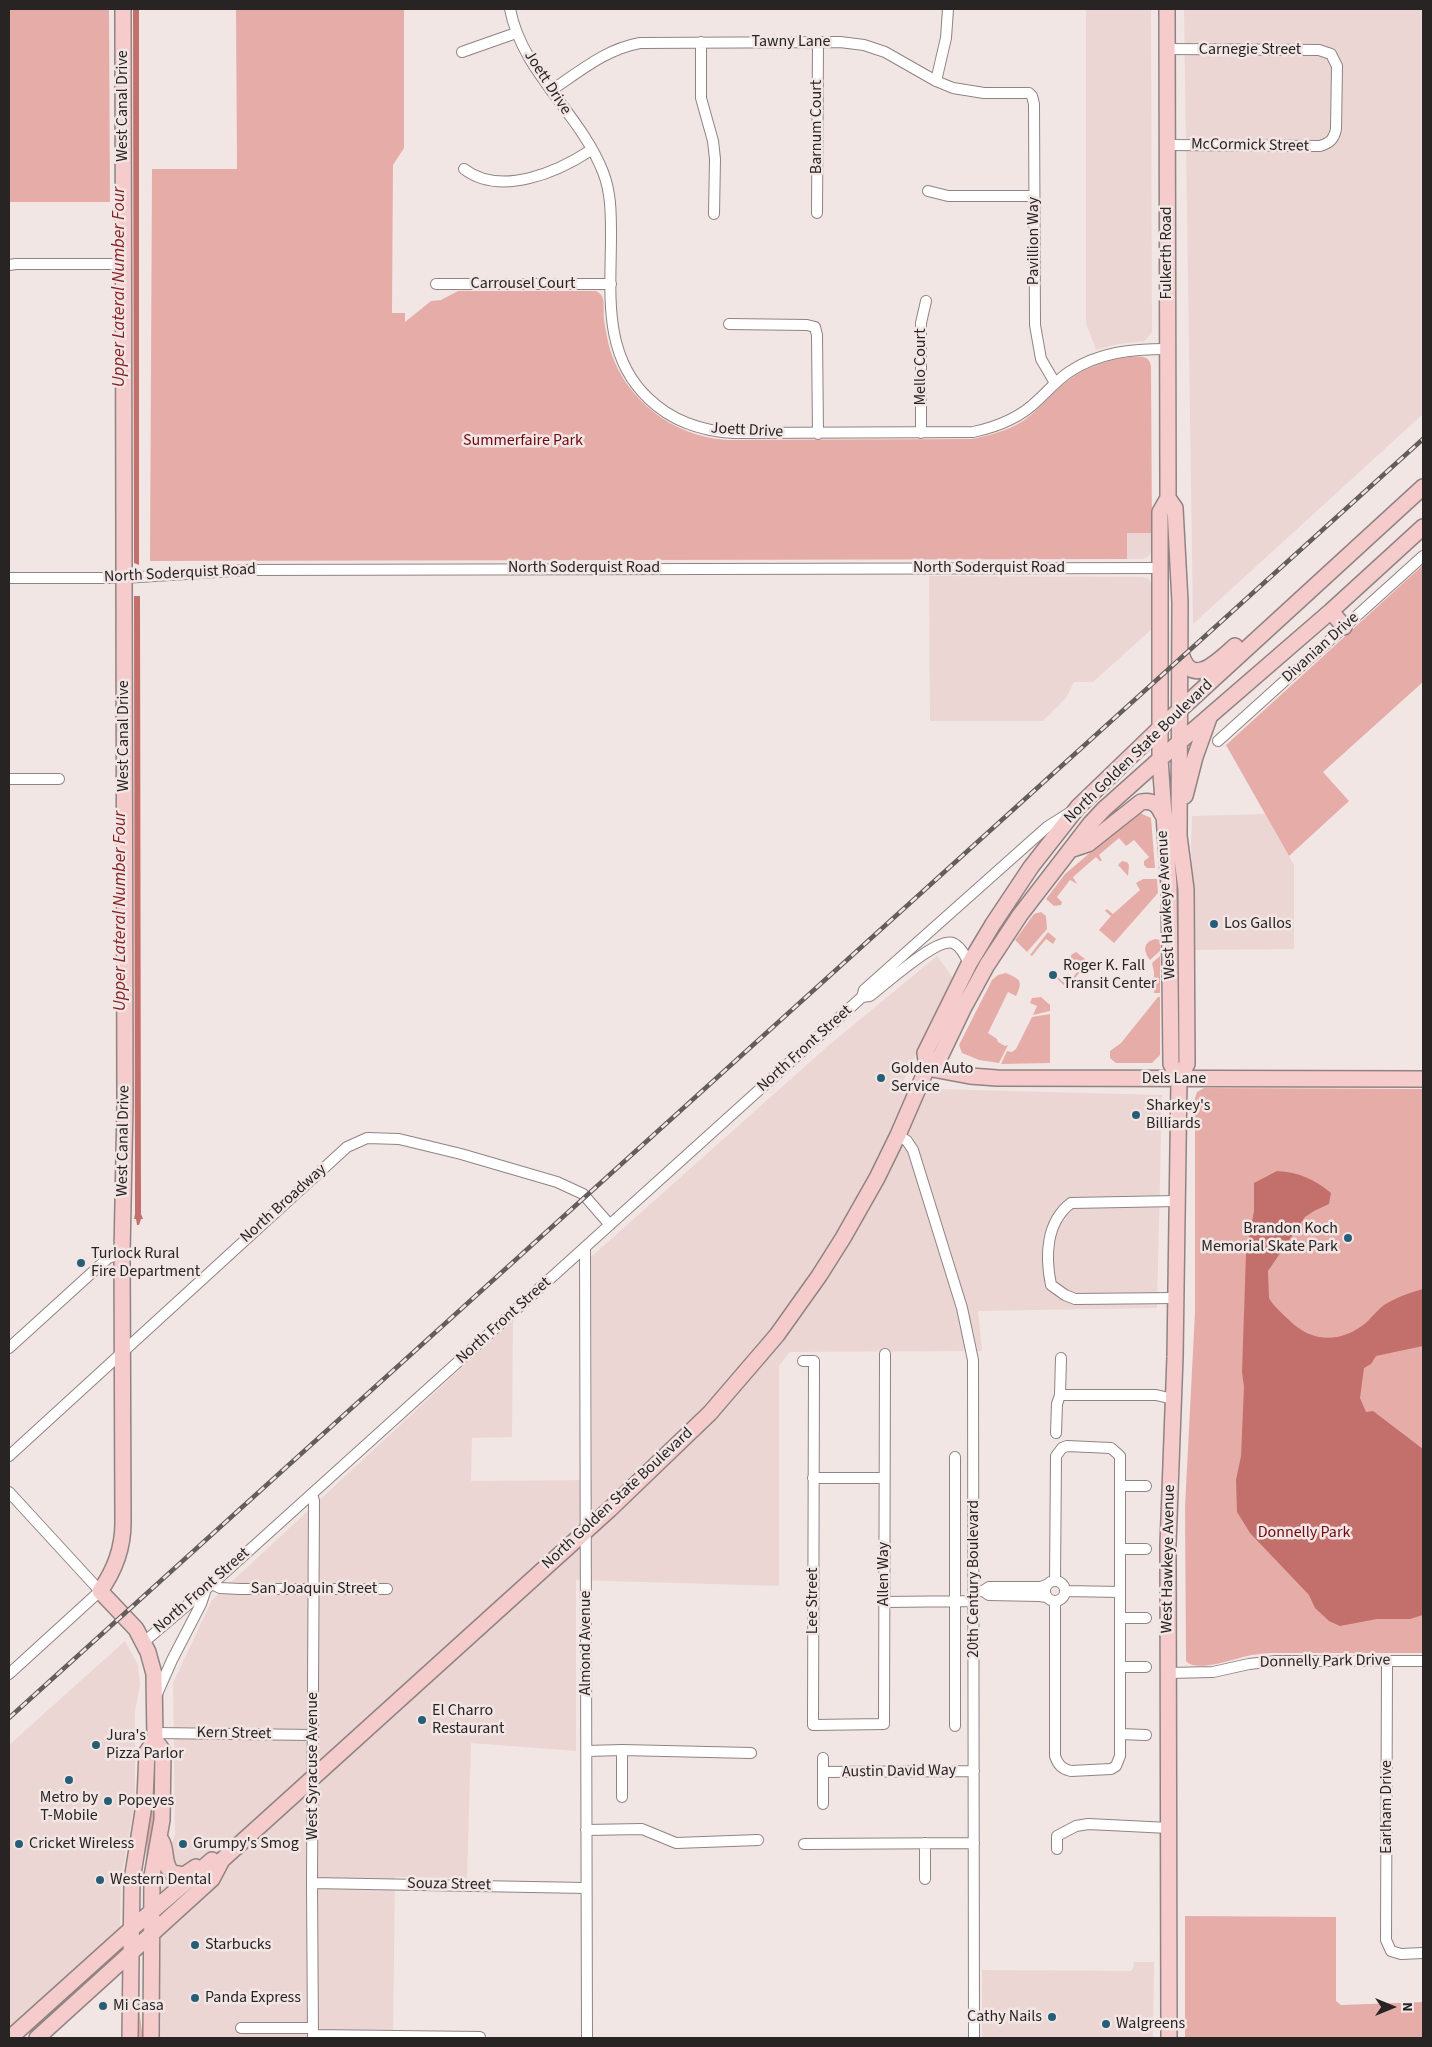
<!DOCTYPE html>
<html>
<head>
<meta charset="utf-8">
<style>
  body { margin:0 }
  #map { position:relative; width:1432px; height:2047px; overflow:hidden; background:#f2e6e5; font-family:"Source Sans 3",sans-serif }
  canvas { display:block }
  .frame { position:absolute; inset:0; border:10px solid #282423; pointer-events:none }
  .north { position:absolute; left:1367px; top:1982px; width:50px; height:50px; -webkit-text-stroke:4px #f2e6e5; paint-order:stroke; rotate:90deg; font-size:14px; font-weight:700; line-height:20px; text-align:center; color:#282423 }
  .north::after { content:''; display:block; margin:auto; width:18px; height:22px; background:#282423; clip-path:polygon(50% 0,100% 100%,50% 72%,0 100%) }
</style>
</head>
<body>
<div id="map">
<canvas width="1432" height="2047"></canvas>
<div class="frame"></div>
<div class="north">N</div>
</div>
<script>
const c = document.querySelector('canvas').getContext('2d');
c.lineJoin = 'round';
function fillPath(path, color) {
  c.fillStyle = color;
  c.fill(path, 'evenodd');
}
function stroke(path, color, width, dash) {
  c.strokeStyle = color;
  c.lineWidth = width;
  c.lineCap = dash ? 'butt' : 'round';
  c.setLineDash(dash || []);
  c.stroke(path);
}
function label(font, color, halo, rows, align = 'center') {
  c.font = font + ' "Source Sans 3",sans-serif';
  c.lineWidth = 5;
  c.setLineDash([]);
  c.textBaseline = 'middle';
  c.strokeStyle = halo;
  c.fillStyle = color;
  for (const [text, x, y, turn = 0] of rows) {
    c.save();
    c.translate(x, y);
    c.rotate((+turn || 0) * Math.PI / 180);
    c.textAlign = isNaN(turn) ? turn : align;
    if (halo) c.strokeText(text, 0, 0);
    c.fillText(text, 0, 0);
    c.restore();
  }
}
const built = new Path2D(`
  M1086,9H1151L1152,332L1145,341L1118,344L1096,350L1086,323Z
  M1184,9H1423V414L1193,624Z
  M1127,533H1152V550L1149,556L1143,559H1127Z
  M929,576L1142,577L1149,579L1152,585V629L1093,682H1074L1066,698L1043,721H930Z
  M1265,814L1294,865V949L1195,950L1191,847L1192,816Z
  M937,956L953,978L900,1088L1162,1095L1157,1308L978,1311L982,1351L790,1352L779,1366V1586L576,1580V1751L471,1743L467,1878L395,1877L393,2038H160V1877L175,1834L173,1683L212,1600L513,1320L512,1437L472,1438L471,1481L592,1480L591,1257L829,1045Z
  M125,1641L138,1665L140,1684L135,1712V1801L121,1881L120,1927L9,2029V1745Z
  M1134,1962H1154L1153,2038H982V1970L1130,1971L1133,1969Z`);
const green = new Path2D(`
  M9,9H109L110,202H9Z
  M236,9H404V148L393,165L392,313H405V322L431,301L441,300L458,291H596C599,293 600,293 602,296C605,303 603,312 604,319C605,328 607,337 609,346C624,399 673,437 728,440L972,439C990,435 1007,431 1023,421C1037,411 1047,399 1060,387C1079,370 1104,360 1130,357C1140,356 1149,355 1151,366L1152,533H1127V559L150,561L152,169H237Z
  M1423,565V682L1323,772L1349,801L1289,856L1226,745Z
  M1138,812L1151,818L1155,868H1147L1144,865V861L1149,857L1134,840L1126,846L1119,838L1099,855L1102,861H1100L1096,857L1073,877L1077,884L1070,880L1057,897L1062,902L1061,905L1054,906L1046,899L1065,874Z
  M1122,861L1127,862L1129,865L1128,876L1118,865Z
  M1143,879H1157L1158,893L1114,943L1099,930L1111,916L1105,911L1107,909L1113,914L1140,890L1136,883Z
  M1041,912L1046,916L1047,929L1027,952L1015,940L1034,914Z
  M1048,932L1056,939L1053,944L1046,939L1032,956L1030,955Z
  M1155,939L1160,940V951L1150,960C1143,951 1143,942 1155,939Z
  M1076,952L1085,959L1087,963L1069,986H1065L1049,972L1050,971L1067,985L1081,967L1071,959V955Z
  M1160,956V993H1154V972L1152,963Z
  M1006,973C1019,979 1024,980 1016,996L1008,992L988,1033L997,1039L998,1042L1005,1046L1008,1045L999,1063L979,1060L962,1053L959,1045L992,980L998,975Z
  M1041,997L1050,1005V1011L1033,1015L1037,1006L1030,1003L1032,998Z
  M1158,997H1160V1055L1152,1063H1116L1110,1058V1051L1121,1043Z
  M1050,1014V1063L1001,1064L1007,1051L1012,1052L1016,1049L1032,1017Z
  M1204,1088L1423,1089V1653H1271C1263,1654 1255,1654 1247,1656C1234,1659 1196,1673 1186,1661L1185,1507L1195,1312V1098L1197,1092Z
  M152,1793H154L155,1821L147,1861L144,1903L143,1902L148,1825Z
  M1185,1916L1336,1917V2001L1341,2005L1423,2002V2038H1185Z
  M138,1963L139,1965L140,2016L143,2038H136Z`);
const water = new Path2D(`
  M133,9H139V565L134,563Z
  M134,596H140L141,1214L143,1219H141L139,1225H137L136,1219H134L135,1214Z
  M1277,1171C1299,1172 1314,1179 1331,1193L1329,1204L1314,1211L1305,1217L1268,1271L1269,1298C1274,1307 1282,1313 1289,1320C1313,1344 1343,1343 1368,1321C1373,1315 1378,1310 1384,1305C1397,1297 1409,1293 1423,1289V1346L1376,1356L1371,1364L1364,1368L1360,1398L1366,1412L1373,1411L1423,1449V1615L1410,1619H1377L1340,1626L1329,1621L1315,1608L1309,1595L1250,1533L1237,1512L1236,1480L1241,1456L1244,1387L1242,1372L1246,1253L1254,1211V1183Z`);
const street = new Path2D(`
  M510,9C522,72 580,113 603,172C611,192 611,214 611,235C611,293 602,355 649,399C672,421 702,431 734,433L973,432C997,427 1020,418 1038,400C1048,391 1057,380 1069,372C1099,352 1132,349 1167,349
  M701,42V98L713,141L715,159L714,214
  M1167,49L1319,50L1331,54L1337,66L1336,129C1334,139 1330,143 1320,146L1167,145
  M462,52L516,33
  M936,81L946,38L948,9
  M552,90C580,71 606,49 640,43L840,42L864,45L885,52L936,81L953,88L984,93H1029L1032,96L1034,104L1035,325L1041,359L1055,383
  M464,169C501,197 558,172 591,150
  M928,191L948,196H1034
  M817,213L818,42
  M9,265L16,264H123
  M436,284H611
  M729,324L807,325L815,327L817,335L818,434
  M921,433V323L926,301
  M9,578H124L247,570L1160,568
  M1218,741L1423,556
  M9,779H59
  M862,997L870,996C885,985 936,937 953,943C960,946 966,957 969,964
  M898,1135L907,1141L913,1150L962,1308L973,1360L974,2038
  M585,1247L587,2038
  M1176,1298L1075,1299L1065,1295L1051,1285C1045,1256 1046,1222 1071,1203L1177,1201
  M9,1348L108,1258L122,1253
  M803,1361H814L813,1725L884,1724L885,1354
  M1060,1395H1156L1173,1399
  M1056,1433L1057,1404L1060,1395L1061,1358
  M9,1456L347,1147L367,1138L399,1139L461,1154L557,1182L583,1194L610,1225
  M955,1457V1726
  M813,1478H884
  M1120,1486H1146
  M9,1492L100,1591L9,1674
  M312,1494L314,1501L312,1883L313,2038
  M1120,1549H1146
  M1045 1591a10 10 0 1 1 20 0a10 10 0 1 1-20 0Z
  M212,1584L220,1588L240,1589H387
  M974,1591H983L989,1595L1040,1596L1046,1597
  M983,1591L989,1587H1041L1046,1585
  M1065,1591L1120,1592
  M884,1602L974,1601
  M1055,1602V1756C1058,1765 1062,1769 1071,1771L1111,1769L1116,1766L1120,1756V1456L1111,1448L1067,1446L1062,1448L1056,1456L1055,1581
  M1120,1618H1146
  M144,1642L212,1584L862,997L864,990L1047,827L1069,813
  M1387,1662L1386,1940L1391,1951L1401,1954L1423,1953
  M1120,1667H1146
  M1168,1673L1213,1672L1249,1664L1276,1661H1423
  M157,1694L172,1660L201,1604L205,1592
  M155,1733L313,1735
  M1120,1734L1146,1735
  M622,1750L751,1753
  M587,1751L622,1750V1797
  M823,1772L974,1771
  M823,1804V1758
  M586,1830L642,1829L676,1843L758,1840
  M925,1843V1879
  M804,1844L974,1843
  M1057,1849V1836L1076,1826L1088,1824L1169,1828
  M312,1883L586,1888
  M241,2028H313
  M313,2035L480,2037`);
const secondary = new Path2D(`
  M123,9L125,1105L122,1253L123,1523C123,1548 115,1570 100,1591L136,1629L148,1652L154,1674L155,1740L163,1751L162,1820L152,1876L151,2038
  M1167,9L1168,498L1160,512V759L1169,886L1171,1064L1179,1079
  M1168,498L1175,508L1180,602L1179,836L1186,889L1187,1064L1179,1079L1175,1357L1168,1545L1169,2038
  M1331,611L1344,627
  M1181,653C1191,690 1219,660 1235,646
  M1185,796L1195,757L1209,718
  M1073,849L1088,844L1141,802C1152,800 1158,804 1162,814
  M927,1068L925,1053L969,964L993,924L1031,867L1078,807L1160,728L1423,487
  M927,1068L970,1076L997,1078L1423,1079
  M161,1840C168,1851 162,1863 172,1873L184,1875L196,1867
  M10,2038L130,1930L212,1860
  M37,2038L212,1879L222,1860L609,1510L710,1413L777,1335L819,1276L843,1238L877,1178L898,1135L927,1068L940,1057L963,1009L987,965L1020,915L1090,824L1104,809L1160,759L1331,611L1423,527
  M130,2038L132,1880L145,1799L147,1752L155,1740`);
const rail = new Path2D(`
  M9,1718L1423,439`);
const markers = [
  [1214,924,5,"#265e78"],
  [1053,975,5,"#265e78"],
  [881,1078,5,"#265e78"],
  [1136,1115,5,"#265e78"],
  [1348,1238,5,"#265e78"],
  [81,1263,5,"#265e78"],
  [422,1720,5,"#265e78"],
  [96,1745,5,"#265e78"],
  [69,1780,5,"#265e78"],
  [108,1801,5,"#265e78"],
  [19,1844,5,"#265e78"],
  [183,1844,5,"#265e78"],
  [100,1880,5,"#265e78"],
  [195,1945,5,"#265e78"],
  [195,1998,5,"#265e78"],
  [103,2006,5,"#265e78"],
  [1052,2017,5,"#265e78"],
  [1106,2024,5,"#265e78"]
];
const streetNames = [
  ["Tawny Lane",791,42],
  ["Carnegie Street",1250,50],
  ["Joett Drive",547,83,57],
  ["West Canal Drive",123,106,-90],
  ["Barnum Court",817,127,-90],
  ["McCormick Street",1250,146,1],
  ["Pavillion Way",1034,241,-90],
  ["Fulkerth Road",1167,253,-90],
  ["Carrousel Court",523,284],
  ["Mello Court",921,367,-90],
  ["Joett Drive",747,431,3],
  ["North Soderquist Road",584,568],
  ["North Soderquist Road",989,568],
  ["North Soderquist Road",180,574,-3],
  ["Divanian Drive",1321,648,-42],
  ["West Canal Drive",124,736,-90],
  ["North Golden State Boulevard",1139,752,-44],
  ["West Hawkeye Avenue",1167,905,-93],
  ["North Front Street",805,1049,-42],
  ["Dels Lane",1174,1079],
  ["West Canal Drive",124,1141,-89],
  ["North Broadway",284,1204,-42],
  ["North Front Street",504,1321,-42],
  ["North Golden State Boulevard",618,1499,-43],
  ["West Hawkeye Avenue",1169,1559,-89],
  ["Allen Way",884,1574,-90],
  ["20th Century Boulevard",974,1579,-90],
  ["San Joaquin Street",314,1589],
  ["North Front Street",202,1591,-41],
  ["Lee Street",813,1601,-90],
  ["Almond Avenue",586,1643,-90],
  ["Donnelly Park Drive",1325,1662,-1],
  ["Kern Street",234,1734,1],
  ["West Syracuse Avenue",313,1766,-90],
  ["Austin David Way",899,1772,-1],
  ["Earlham Drive",1387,1807,-90],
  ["Souza Street",449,1885,1]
];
const parkNames = [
  ["Summerfaire Park",523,441],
  ["Donnelly Park",1304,1533]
];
const poiNames = [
  ["Los Gallos",1224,924],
  ["Roger K. Fall",1063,966],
  ["Transit Center",1063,984],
  ["Golden Auto",891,1069],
  ["Service",891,1087],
  ["Sharkey's",1146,1106],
  ["Billiards",1146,1124],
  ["Brandon Koch",1338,1229,"right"],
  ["Memorial Skate Park",1338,1247,"right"],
  ["Turlock Rural",91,1254],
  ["Fire Department",91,1272],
  ["El Charro",432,1711],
  ["Restaurant",432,1729],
  ["Jura's",106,1736],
  ["Pizza Parlor",106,1754],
  ["Metro by",69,1798,"center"],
  ["T-Mobile",69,1816,"center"],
  ["Popeyes",118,1801],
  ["Cricket Wireless",29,1844],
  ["Grumpy's Smog",193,1844],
  ["Western Dental",110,1880],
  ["Starbucks",205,1945],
  ["Panda Express",205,1998],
  ["Mi Casa",113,2006],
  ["Cathy Nails",1042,2017,"right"],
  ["Walgreens",1116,2024]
];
const waterNames = [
  ["Upper Lateral Number Four",120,287,-90],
  ["Upper Lateral Number Four",121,911,-90]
];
fillPath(built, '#ebd6d4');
fillPath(green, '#e6ada8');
fillPath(water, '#c3706c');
stroke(street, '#8f8483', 12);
stroke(secondary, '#8f8483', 18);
stroke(street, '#fff', 10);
stroke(secondary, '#f5cbcb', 15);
stroke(rail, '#635d5c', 4.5);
stroke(rail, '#f2e6e5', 2.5, [8]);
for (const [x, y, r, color] of markers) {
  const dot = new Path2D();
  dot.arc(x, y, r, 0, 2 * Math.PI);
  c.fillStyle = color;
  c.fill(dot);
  stroke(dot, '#f2e6e5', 2);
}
label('16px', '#282423', '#f2e6e5', streetNames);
label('16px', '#710613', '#f2e6e5', parkNames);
label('16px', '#282423', '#f2e6e5', poiNames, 'left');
label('italic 18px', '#862125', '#f2e6e5', waterNames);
</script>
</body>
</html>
